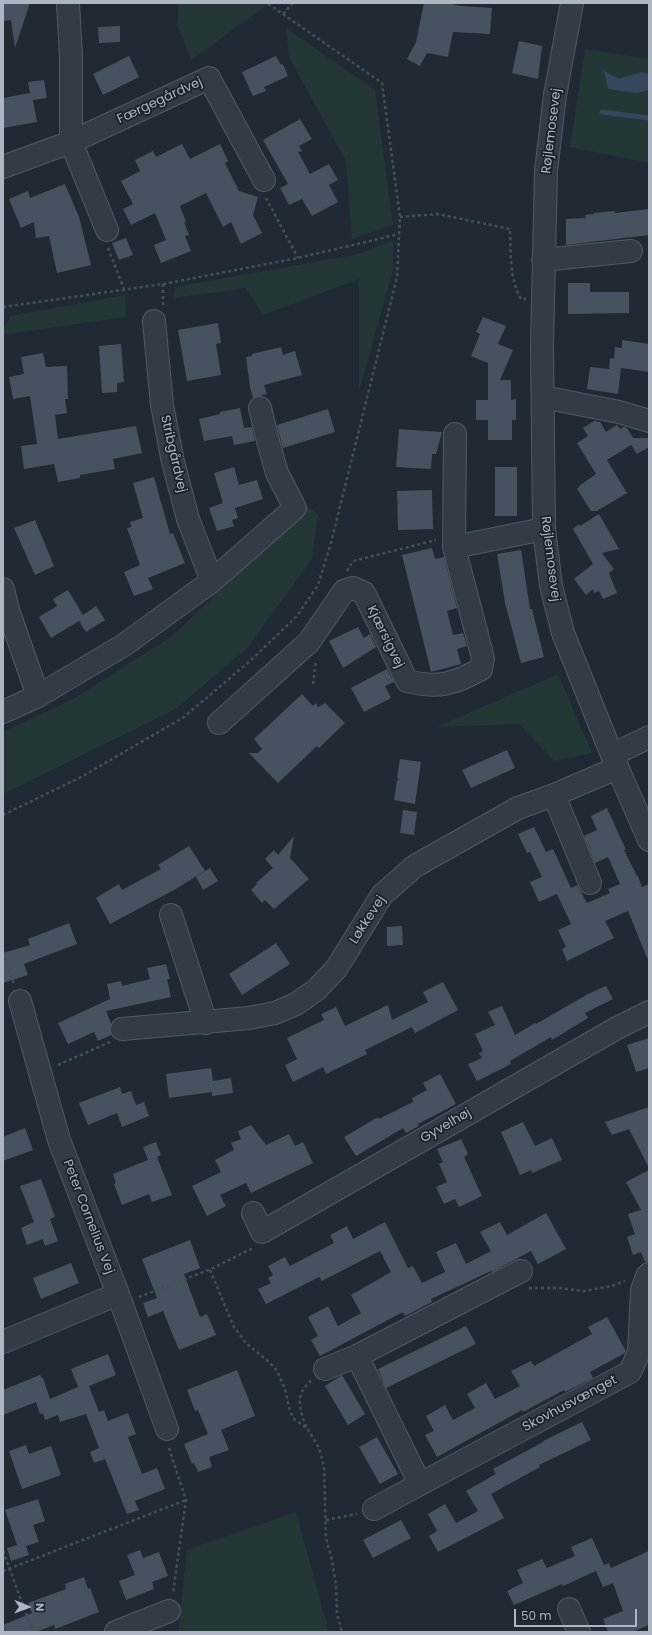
<!DOCTYPE html>
<html>
<head>
<meta charset="utf-8">
<style>
  body { margin:0 }
  #map { position:relative; width:652px; height:1635px; overflow:hidden; background:#202a35; font-family:Poppins,sans-serif }
  canvas { display:block }
  .frame { position:absolute; inset:0; border:4px solid #adb7c3; pointer-events:none }
  .north { position:absolute; left:8px; top:1587px; width:40px; height:40px; -webkit-text-stroke:3px #19212a; paint-order:stroke; rotate:91deg; font-size:11px; font-weight:700; line-height:16px; text-align:center; color:#adb7c3 }
  .north::after { content:''; display:block; margin:auto; width:14px; height:18px; background:#adb7c3; clip-path:polygon(50% 0,100% 100%,50% 72%,0 100%) }
  .scale { position:absolute; left:514px; top:1609px; width:123px; height:18px; box-sizing:border-box; border:2px solid #adb7c3; border-top:0; padding-left:5px; font-size:12px; line-height:14px; white-space:nowrap; color:#adb7c3; -webkit-text-stroke:3px #19212a; paint-order:stroke }
</style>
</head>
<body>
<div id="map">
<canvas width="652" height="1635"></canvas>
<div class="frame"></div>
<div class="north">N</div>
<div class="scale">50 m</div>
</div>
<script>
const c = document.querySelector('canvas').getContext('2d');
c.lineJoin = 'round';
function fillPath(path, color) {
  c.fillStyle = color;
  c.fill(path, 'evenodd');
}
function stroke(path, color, width, dash) {
  c.strokeStyle = color;
  c.lineWidth = width;
  c.lineCap = dash ? 'butt' : 'round';
  c.setLineDash(dash || []);
  c.stroke(path);
}
function label(font, color, halo, rows, align = 'center') {
  c.font = font + ' Poppins,sans-serif';
  c.lineWidth = 3.5;
  c.setLineDash([]);
  c.textBaseline = 'middle';
  c.strokeStyle = halo;
  c.fillStyle = color;
  for (const [text, x, y, turn = 0] of rows) {
    c.save();
    c.translate(x, y);
    c.rotate((+turn || 0) * Math.PI / 180);
    c.textAlign = isNaN(turn) ? turn : align;
    if (halo) c.strokeText(text, 0, 0);
    c.fillText(text, 0, 0);
    c.restore();
  }
}
const green = new Path2D(`
  M179,3H264L267,5L191,60L177,24Z
  M286,28L375,90L393,225L352,239L346,161L289,57Z
  M585,49L649,59V163L570,147Z
  M393,241V270L359,392V279L263,315L246,288L174,298L175,287L354,255Z
  M125,295L126,317L3,335V330L11,316Z
  M307,507L318,514L312,559L248,647L176,709L3,794V732L75,698L172,636Z
  M558,674L592,753L554,761L519,724L437,727Z
  M296,1512L329,1632H178L187,1550Z`);
const water = new Path2D(`
  M604,71L619,79L641,72L649,74V90L637,93L608,89Z`);
const stream = new Path2D(`
  M602,112L649,118`);
const building = new Path2D(`
  M3,3H30L15,48L11,20L3,21Z
  M424,3H447L461,6L492,8L490,34L453,32L448,57L427,53L420,66L407,59L416,42Z
  M120,26V42L99,43L98,27Z
  M519,41L542,46L538,79L512,73Z
  M129,56L139,77L103,95L93,74Z
  M276,56L281,65L283,64L288,76L264,87L266,91L253,96L242,72Z
  M44,80L47,98L33,100L37,122L3,128V98L30,93L28,82Z
  M300,119L312,139L299,146L302,151L298,152L310,174L329,164L338,180L329,185L338,202L312,216L302,199L289,205L280,188L288,184L263,140Z
  M182,144L190,159L220,144L228,161L225,163L239,191L258,197L253,215L262,233L241,244L231,222L223,227L206,193L180,206L186,222H184L189,235L185,236L191,251L161,263L154,245L166,240L155,213L131,225L123,209L133,204L121,181L140,171L135,160L153,151L156,157Z
  M65,184L79,217L91,265L57,273L49,236L36,238L34,222L21,228L9,199L28,191L30,198Z
  M649,209V235L566,245V219L586,218L585,215L594,214V213L615,211V213Z
  M126,238L133,255L119,260L112,243Z
  M568,283H590V292H629V313L568,314Z
  M483,317L506,326L498,344L513,350L500,380H511V400L516,399V420H512V440H488V420H476V400H488V363L471,356L480,334L476,332Z
  M218,323L221,343L216,344L221,375L187,381L178,330Z
  M622,340L649,344V372L621,368L618,394L587,389L590,367L609,369L610,358L614,359L615,347L622,348Z
  M121,344L124,382L117,383V392L102,393L99,346Z
  M281,347L283,355L295,351L302,375L264,385L267,394L253,398L250,387L246,357L252,356V354Z
  M43,353L46,367L67,366L68,399H65L67,413L55,415L58,439L136,426L142,453L113,459L115,469L80,475V478L58,482L54,464L24,469L21,446L37,444L30,396L13,399L9,377L24,374L21,357Z
  M240,408L244,428L252,427L255,441L234,445L232,436L204,441L199,419L220,414V412Z
  M328,409L335,432L283,448L277,425Z
  M594,421L600,422L606,432L617,425L620,429L624,427L627,428L633,438H649V447L637,454L631,445L607,460L627,493L597,511H591L577,489L579,487V486L596,474L577,443L588,436L583,428Z
  M399,429L442,432L436,454H432L431,469L396,467Z
  M234,467L239,485L257,480L263,499L235,508L238,518L232,520L234,526L217,531L209,508L223,503L214,473Z
  M495,467H517V516H495Z
  M154,477L170,534L173,533L185,563L148,578L153,589L134,596L124,572L140,565L127,528L131,527L130,522L143,518L133,483Z
  M432,490L433,529L398,530L397,491Z
  M599,514L619,549L602,553L614,569L609,573L617,593L603,599L599,591L594,593L593,589L586,595L574,579L593,564L573,529L579,524L580,526Z
  M35,520L54,566L35,575L14,528Z
  M432,548L435,559L444,557L457,608L447,611L453,635L463,633L467,646L457,649L461,664L431,672L402,555Z
  M521,550L530,609H532L544,657L521,663L505,603L497,554Z
  M68,590L83,615L96,606L105,620L86,632L79,621L51,638L39,617L57,606L53,599Z
  M358,627L364,638L370,634L376,647L343,668L329,641Z
  M387,669L394,682L385,686L391,698L364,712L351,688Z
  M302,694L313,706L316,703L318,707L325,703L345,723L319,748L317,746L278,783L249,753H258L262,749L254,739Z
  M507,750L515,768L471,788L462,770Z
  M400,759L421,762L415,804L394,800L397,781L399,780L397,777Z
  M607,808L626,850H624L637,876H638L642,887L649,884V958H647L628,911L605,921L614,938L567,961L562,949L566,947L558,930L571,924L557,894L539,902L530,882L542,877L530,852L527,853L518,834L534,827L546,852L553,849L571,888L577,885L587,903L610,893L608,889L620,884L608,857L595,863L584,836L597,830L591,816Z
  M403,810L417,812L414,835L400,833Z
  M294,836L290,858L309,879L274,909L265,900L262,903L251,890L257,884L256,883L273,868L265,859L274,850L278,855Z
  M189,846L205,871L174,890L110,924L96,898L119,884L122,890L161,869L158,865Z
  M210,868L218,881L203,890L196,877Z
  M69,923L77,944L24,964L28,975L3,983V953L30,945L28,939Z
  M402,926L403,945L387,946V927Z
  M276,943L290,964L242,995L229,974Z
  M166,964L170,979H167L171,997L106,1011L111,1023L110,1030L111,1035L98,1041L94,1032L68,1044L58,1023L110,999L107,984L121,981L122,986L150,979L147,968Z
  M443,982L458,1010L415,1033L412,1027L365,1050L367,1054L326,1074L323,1067L293,1082L285,1065L297,1059L287,1038L324,1020L321,1014L336,1007L345,1026L388,1005L392,1020L428,1002L423,992Z
  M606,986L613,999L585,1013L588,1018L552,1040L551,1037L510,1061L511,1064L477,1081L468,1064L482,1058L479,1053L483,1051L475,1034L495,1025L488,1012L502,1006L515,1035L535,1023L536,1024L588,994Z
  M649,1038V1068L636,1072L627,1045Z
  M211,1068L213,1081L231,1078L233,1093L212,1096V1092L169,1098L166,1074Z
  M440,1074L456,1104L418,1124L419,1126L406,1133L403,1128L356,1156L344,1137L378,1117L379,1119L413,1102L412,1098L427,1090L423,1083Z
  M120,1087L122,1094L131,1091L136,1105L144,1102L149,1116L122,1127L117,1113L88,1125L79,1103Z
  M649,1107V1168L629,1129L612,1135L605,1122Z
  M523,1122L535,1146L552,1138L562,1160L532,1173L531,1170L520,1175L501,1132Z
  M251,1125L266,1145L289,1134L295,1146L303,1142L313,1163L251,1193L246,1183L220,1195L226,1206L207,1216L192,1186L221,1172L215,1160L234,1150L231,1143L241,1139L238,1131Z
  M25,1128L33,1150L3,1161V1137Z
  M461,1139L468,1154L464,1157L482,1196L459,1207L455,1199L444,1204L436,1187L447,1182L439,1164L443,1162L437,1149Z
  M156,1142L161,1155L157,1157L172,1195L152,1202L149,1194L122,1205L114,1184L116,1183L113,1174L148,1160L143,1147Z
  M649,1170V1262H645L641,1252L633,1255L627,1237L635,1234L628,1214L641,1210L626,1182Z
  M41,1179L55,1217L50,1219L58,1241L45,1246L43,1239L27,1245L21,1228L34,1222L20,1186Z
  M546,1213L566,1249L538,1264L531,1251L492,1272L491,1271L431,1299L432,1302L405,1316L403,1312L320,1356L311,1340L318,1336L308,1317L328,1306L338,1326L361,1313L351,1295L391,1272L380,1251L322,1281L319,1277L266,1304L258,1289L271,1283L268,1278L273,1275L268,1266L285,1257L290,1266L334,1243L330,1235L347,1226L353,1239L385,1222L408,1268L413,1266L422,1283L445,1272L436,1252L456,1243L466,1264L491,1251L480,1232L500,1222L507,1235Z
  M190,1240L200,1268L184,1274L200,1317L207,1314L216,1335L179,1350L163,1311L148,1317L143,1303L157,1298L142,1259Z
  M71,1263L79,1283L41,1299L33,1278Z
  M607,1317L626,1351L625,1353L590,1372L593,1378L565,1392L564,1390L523,1412L522,1410L437,1457L425,1435L434,1431L426,1416L445,1405L453,1420L475,1408L467,1394L486,1383L495,1399L520,1386L511,1371L531,1361L534,1366L592,1334L588,1327Z
  M466,1326L476,1344L386,1388L378,1369Z
  M108,1354L116,1375L89,1386L99,1412L104,1410L108,1421L128,1413L136,1434L128,1437L142,1474L157,1468L165,1489L135,1501L139,1510L127,1514L105,1459L94,1463L90,1452L99,1448L86,1414L60,1422L58,1415L45,1420L43,1413L40,1414L36,1402L3,1415V1390L40,1375L42,1378H43L50,1399L78,1387L71,1369Z
  M237,1370L255,1416L221,1430L229,1450L209,1457L212,1467L198,1472L194,1463L192,1464L184,1444L208,1434L198,1410L195,1411L187,1390Z
  M342,1375L365,1414L348,1425L325,1386Z
  M582,1422L591,1440L539,1465L540,1467L491,1494L504,1518L438,1552L429,1536L437,1531L428,1514L445,1504L456,1523L478,1511L466,1491L496,1474L493,1469L543,1442V1441Z
  M377,1437L398,1474L380,1484L359,1447Z
  M26,1445L29,1454L51,1446L61,1475L22,1489L9,1451Z
  M38,1499L45,1521L33,1525L39,1542L26,1546L29,1555L11,1561L7,1548L17,1545L5,1510Z
  M401,1520L411,1538L373,1558L363,1540Z
  M592,1538L604,1565L609,1563L611,1568L649,1551V1625L632,1632H608L603,1619L623,1611L613,1583L603,1587L596,1571L563,1586L562,1584L514,1605L507,1591L523,1583L517,1570L542,1559L547,1568L575,1556L571,1547Z
  M140,1550L143,1558L159,1552L168,1576L152,1582L154,1589L126,1600L119,1581L135,1575L127,1555Z
  M84,1577L88,1589L90,1588L99,1612L55,1629L54,1625L36,1632H3V1625L32,1613L28,1603L66,1589L65,1584Z`);
const path = new Path2D(`
  M283,14L293,3
  M266,198L298,258
  M400,217L438,214L510,229C511,251 509,279 521,299H526
  M108,248L124,289
  M163,284V305
  M3,307L163,284L298,258L399,234
  M347,571L353,561L436,540
  M313,684L316,661
  M3,815L83,776L184,717L250,661L297,616L318,585L331,543L397,277L400,217L382,83L267,3
  M3,952L14,984
  M58,1065L110,1042
  M210,1270L234,1327L246,1343L270,1363L277,1371L285,1389L290,1411L295,1420L307,1428L319,1448L324,1467L326,1538L332,1560L336,1585L337,1614L342,1632
  M529,1288H559L584,1291L612,1286L625,1281
  M139,1297L211,1269L253,1248
  M306,1427C300,1409 294,1395 311,1381
  M169,1448L186,1500L173,1593
  M326,1520L357,1514
  M3,1551L33,1632
  M3,1571L186,1500`);
const minor = new Path2D(`
  M68,3L71,57V142L107,230
  M572,3L555,95L546,171L542,346L544,529L551,586L563,633L612,755L649,840
  M3,167L71,142L209,78L264,180
  M543,260L631,251
  M154,321L162,405L173,462L188,519L212,581
  M543,397L619,412L649,421
  M454,547L455,434
  M3,589L8,610L38,696
  M3,712L38,696L124,645L212,581L295,508L277,473L268,441L260,408
  M219,723L309,642L344,591L353,588L364,593L407,681C437,689 455,684 481,669L483,658L454,547L544,529
  M612,755L649,737
  M554,795L590,883
  M171,915L206,1023
  M20,1001L59,1140L118,1294L167,1429
  M122,1029L249,1018L275,1013L296,1004L316,990L336,969L382,895L415,866L518,808L554,795L617,768
  M253,1213L262,1232L617,1028L649,1012
  M521,1271L357,1356L420,1484L630,1372L639,1352L642,1290L647,1276L649,1274
  M3,1342L118,1294
  M325,1369L357,1356
  M374,1509L420,1484
  M569,1609L579,1632
  M116,1632L169,1611`);
const streetNames = [
  ["Færgegårdvej",160,101,-25],
  ["Røjlemosevej",552,131,-83],
  ["Stribgårdvej",173,454,77],
  ["Røjlemosevej",550,559,83],
  ["Kjærsigvej",385,637,64],
  ["Løkkevej",368,920,-57],
  ["Gyvelhøj",446,1126,-30],
  ["Peter Cornelius Vej",88,1217,69],
  ["Skovhusvænget",570,1404,-28]
];
fillPath(green, '#233737');
fillPath(water, '#34475c');
stroke(stream, '#34475c', 5);
fillPath(building, '#46525f');
stroke(minor, '#515a64', 24);
stroke(path, '#3f5354', 2.5, [3, 3]);
stroke(minor, '#333c46', 22);
label('13px', '#adb7c3', '#19212a', streetNames);
</script>
</body>
</html>
